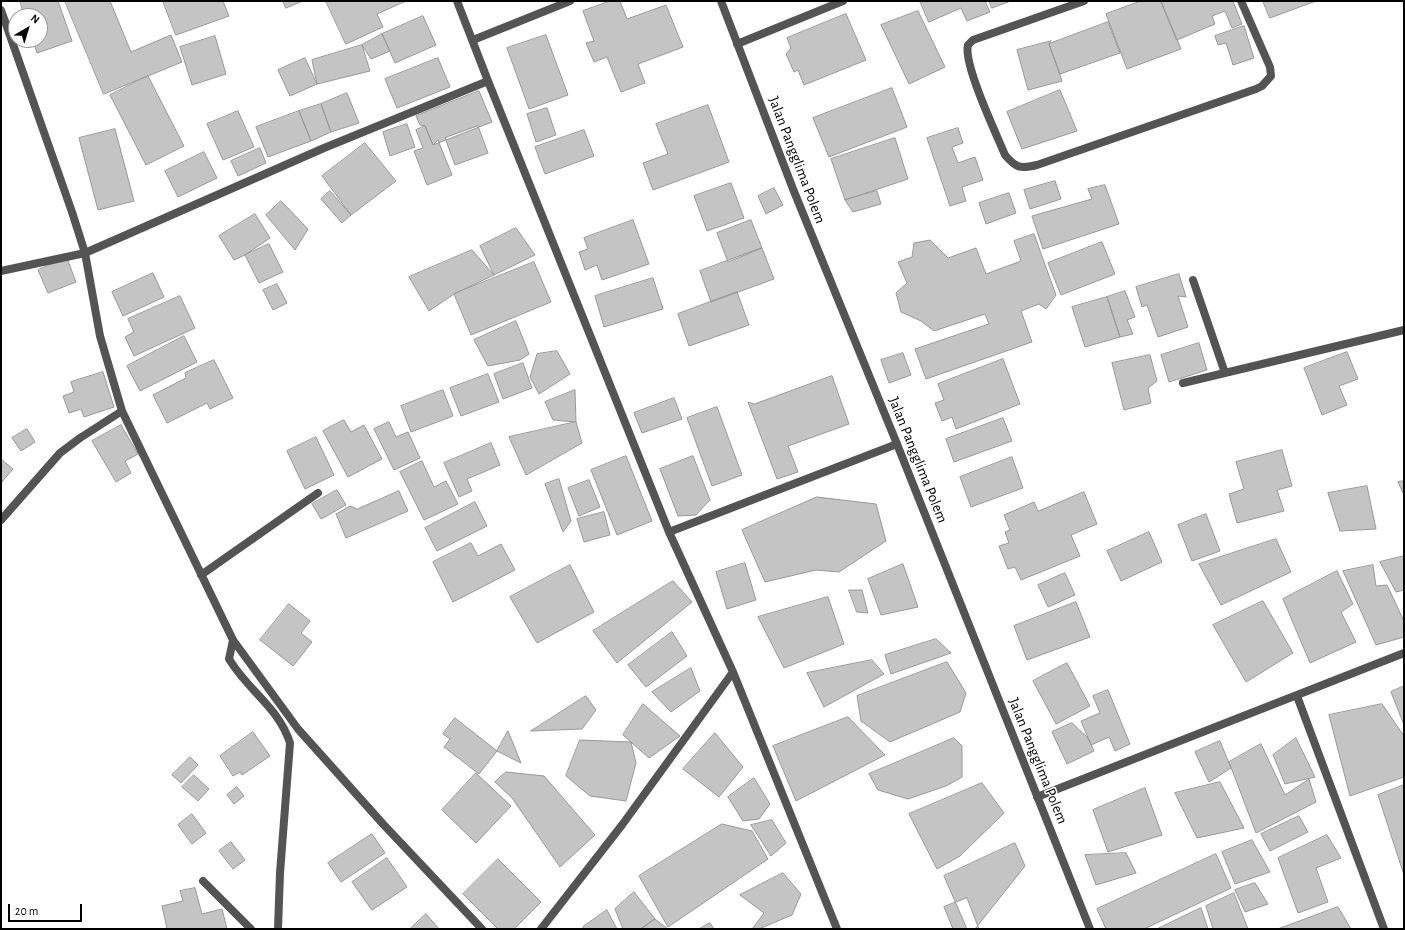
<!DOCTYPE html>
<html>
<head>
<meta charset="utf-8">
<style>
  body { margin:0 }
  #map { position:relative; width:1405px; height:930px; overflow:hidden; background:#fff; font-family:"Alegreya Sans",sans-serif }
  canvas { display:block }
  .frame { position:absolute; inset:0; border:2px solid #000; pointer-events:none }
  .north { position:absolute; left:8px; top:8px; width:40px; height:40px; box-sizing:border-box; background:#fff; border:1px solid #999; border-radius:50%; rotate:38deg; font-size:11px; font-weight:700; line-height:16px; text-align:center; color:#000 }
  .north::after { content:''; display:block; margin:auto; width:14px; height:18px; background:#000; clip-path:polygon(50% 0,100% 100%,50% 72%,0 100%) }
  .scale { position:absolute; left:8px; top:904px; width:74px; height:18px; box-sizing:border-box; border:2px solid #000; border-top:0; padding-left:5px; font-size:12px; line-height:14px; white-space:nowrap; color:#000; -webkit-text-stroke:3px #fff; paint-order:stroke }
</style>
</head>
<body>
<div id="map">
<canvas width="1405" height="930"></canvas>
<div class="frame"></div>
<div class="north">N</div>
<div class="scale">20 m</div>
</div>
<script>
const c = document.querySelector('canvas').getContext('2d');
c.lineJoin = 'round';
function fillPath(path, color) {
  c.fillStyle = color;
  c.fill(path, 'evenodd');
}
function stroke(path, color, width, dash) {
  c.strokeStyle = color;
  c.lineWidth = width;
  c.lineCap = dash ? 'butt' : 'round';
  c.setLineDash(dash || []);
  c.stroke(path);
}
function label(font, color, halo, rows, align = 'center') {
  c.font = font + ' "Alegreya Sans",sans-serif';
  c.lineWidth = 3;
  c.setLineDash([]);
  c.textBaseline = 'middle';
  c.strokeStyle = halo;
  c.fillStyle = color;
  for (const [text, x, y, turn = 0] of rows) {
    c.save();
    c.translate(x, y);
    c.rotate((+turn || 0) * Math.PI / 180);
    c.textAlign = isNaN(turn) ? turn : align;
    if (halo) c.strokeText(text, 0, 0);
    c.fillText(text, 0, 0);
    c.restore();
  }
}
const building = new Path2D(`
  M20,1H58L72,41L37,53L33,40H40V16H25Z
  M65,1H110L131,52L171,35L182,62L104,94Z
  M163,1H223L229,16L176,35Z
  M283,1H303L286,8Z
  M326,1H406L377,14L383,27L346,44Z
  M610,1H620L627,19L666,5L683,47L638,64L645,83L621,92L607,57L594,62L586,43L594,41L583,11Z
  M920,1H985L990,12L967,21L961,8L929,22Z
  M989,1H1011L992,8Z
  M1141,1H1161L1181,49L1127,69L1106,14Z
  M1161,1H1233L1242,24L1232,28L1225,11L1212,16L1215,24L1177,40Z
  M1263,1H1316L1270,18Z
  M918,11L945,67L909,84L881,25Z
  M846,14L866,60L804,85L798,70L794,72L786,54L791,48L787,38Z
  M423,16L436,45L395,63L382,34Z
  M1108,22L1120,53L1060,74L1049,44Z
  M1244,26L1254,58L1233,65L1226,43L1218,45L1215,36Z
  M382,34L390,51L371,59L362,45Z
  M546,35L568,95L529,109L507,48Z
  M215,36L226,74L192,85L180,47Z
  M1051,41L1049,44L1062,81L1028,90L1017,50Z
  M362,45L370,71L317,84L312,60Z
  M305,58L317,84L290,96L278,70Z
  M438,58L450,87L397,108L385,79Z
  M148,76L184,146L146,165L110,95Z
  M892,88L907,127L829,157L813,118Z
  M1060,90L1077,131L1022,149L1007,112Z
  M479,91L492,122L433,145L425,126L420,125L416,116Z
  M347,93L359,123L331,132L321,104Z
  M321,104L331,132L311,141L299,111Z
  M708,105L729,162L653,190L643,163L668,154L656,124Z
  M547,108L556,135L536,142L527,114Z
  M238,111L254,147L223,160L207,124Z
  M299,111L311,141L268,157L256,127Z
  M407,124L415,147L390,156L383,132Z
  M425,126L433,145L438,140L452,175L427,185L414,151L423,148L416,130Z
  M478,126L488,153L455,165L445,138Z
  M958,128L963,143L952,147L958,163L975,157L983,180L962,187L966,201L950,206L927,138Z
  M115,129L134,201L98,210L79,138Z
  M584,130L594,156L545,174L535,147Z
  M895,138L908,179L845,200L831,159Z
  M365,143L396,181L351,215L322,176Z
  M260,148L266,163L238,176L231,161Z
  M204,152L217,178L178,197L165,171Z
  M1055,181L1061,199L1030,209L1024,190Z
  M731,183L744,218L707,231L694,196Z
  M1105,185L1119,224L1043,249L1032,216L1092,199L1088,189Z
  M774,188L783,205L766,214L758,196Z
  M330,191L351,215L342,223L321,199Z
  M877,191L881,204L853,212L845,200Z
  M1009,193L1016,213L986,224L979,203Z
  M281,201L308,229L295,250L266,215Z
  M255,214L270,238L245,255L234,260L219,236Z
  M633,220L649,264L602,280L597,265L585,270L579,252L588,249L584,238Z
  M751,220L762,248L728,262L717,233Z
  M516,228L535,255L494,275L480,246Z
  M1034,234L1056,295L1046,309L1039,304L1021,311L1032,342L926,379L915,349L989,324L985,314L934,331L921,321L901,312L896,293L907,283L898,262L912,257L914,243L930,240L948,258L976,248L986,274L1021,261L1014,241Z
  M1102,242L1115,274L1061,295L1048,263Z
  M269,244L283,272L259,283L245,255Z
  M762,248L774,279L711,302L700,271Z
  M472,250L494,275L454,294L429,311L409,277Z
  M67,258L76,282L48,293L38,270Z
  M534,262L551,302L471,335L454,294Z
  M153,273L164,297L123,316L112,292Z
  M1179,274L1186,297L1178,296L1188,327L1158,337L1147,305L1142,307L1136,287Z
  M653,278L663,309L604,327L595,296Z
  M277,284L287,303L273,310L263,290Z
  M1125,291L1135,317L1127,320L1133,334L1120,337L1107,297Z
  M737,292L749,325L689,346L678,314Z
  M180,296L195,328L134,356L125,337L134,332L128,319Z
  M1107,297L1120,337L1085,347L1072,307Z
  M516,321L529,354L520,360L488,366L474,340Z
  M184,336L197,362L140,391L127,366Z
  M1199,343L1207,370L1169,382L1161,355Z
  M557,351L570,374L539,394L530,377L537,354Z
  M1347,352L1358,379L1339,386L1347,405L1322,415L1304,368Z
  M903,353L911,375L889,383L881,360Z
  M1150,355L1157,381L1148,388L1151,403L1124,410L1112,363Z
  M1003,359L1020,404L956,429L952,417L942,421L935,403L944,400L938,384Z
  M214,360L233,398L210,409L207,403L167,423L153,395L186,378L185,373Z
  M523,363L532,388L503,399L494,374Z
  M103,372L114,407L84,417L81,409L69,413L63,396L74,392L71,382Z
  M488,374L499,402L461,416L450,388Z
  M832,376L849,424L788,446L798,472L777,479L748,402L754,404Z
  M443,390L453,416L411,432L401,406Z
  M575,390L576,422L553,420L545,402Z
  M674,398L682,419L642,433L634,413Z
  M717,407L742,475L712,486L687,418Z
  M1003,418L1012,441L954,462L946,439Z
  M344,420L351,432L364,425L382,459L348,477L323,431Z
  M389,422L396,437L408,432L420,458L394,470L374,429Z
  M576,422L582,443L526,475L509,437Z
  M121,425L138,454L125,461L131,473L116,482L92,441Z
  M27,429L35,442L21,451L12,438Z
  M316,437L334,475L305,489L287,451Z
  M491,443L500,465L467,479L472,491L459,497L444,463Z
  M1282,450L1292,486L1277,490L1284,511L1237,523L1229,494L1244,489L1236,462Z
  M626,456L652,521L617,535L591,470Z
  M693,456L710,500L696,515L678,516L660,469Z
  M1012,457L1023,488L971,507L960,477Z
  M1,459L13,469L1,483Z
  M422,461L434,487L446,481L458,504L424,520L400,472Z
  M559,479L571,521L563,532L545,484Z
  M589,480L600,507L579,516L568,488Z
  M1404,481V495L1398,482Z
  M1367,486L1376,529L1340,531L1328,493Z
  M337,490L346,505L321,519L312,504Z
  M399,491L408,511L346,538L336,514L350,506L357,509Z
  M1084,492L1097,524L1071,535L1080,556L1021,580L1015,567L1008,569L999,546L1009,543L1005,532L1010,530L1004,515L1034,502L1038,511Z
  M817,497L876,504L886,541L839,572L816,570L765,582L742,530Z
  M475,502L487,526L437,551L425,528Z
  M604,512L610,535L584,542L577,519Z
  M1206,514L1220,551L1192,561L1178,525Z
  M1149,532L1162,562L1121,581L1107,551Z
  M1276,539L1291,572L1221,605L1199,564Z
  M471,543L478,556L501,544L515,570L453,602L433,562Z
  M1404,556V590L1396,592L1380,562Z
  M745,563L756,600L727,609L716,572Z
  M903,564L918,607L881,615L868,579Z
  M570,565L594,612L537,643L510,597Z
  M1373,565L1376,586L1387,585L1404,621V637L1376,645L1343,571Z
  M1337,571L1353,604L1341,612L1356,642L1310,663L1283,599Z
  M1065,573L1075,595L1048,607L1038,585Z
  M673,581L692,602L617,663L593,631Z
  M849,590H862L868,613L857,612Z
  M828,597L844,644L784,668L758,617Z
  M1263,601L1293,653L1246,682L1213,625Z
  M1076,602L1090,637L1027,660L1014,626Z
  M289,604L310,621L301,633L312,642L293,666L260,640Z
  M672,632L687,656L646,687L628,665Z
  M936,639L951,653L891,674L885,655Z
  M872,660L884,674L824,707L807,673Z
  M947,662L966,693L960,712L890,742L861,721L857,696Z
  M1067,663L1090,706L1056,724L1033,681Z
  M691,668L700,691L671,712L652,692Z
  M1404,686V725L1391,692Z
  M1108,690L1130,744L1115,751L1109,737L1091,745L1081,721L1100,713L1093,696Z
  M586,696L596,710L582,729L531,731Z
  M643,704L680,736L649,758L623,735Z
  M1382,704L1404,736V777L1350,796L1329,715Z
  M848,717L885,755L796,801L773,746Z
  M455,718L497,751L479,774L444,747L450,739L443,734Z
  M1072,723L1088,738L1094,751L1067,764L1052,732Z
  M508,731L521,763L497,751Z
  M253,732L270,756L242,775L240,772L233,776L220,756Z
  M715,733L743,767L719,797L683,769Z
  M954,738L962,746V777L946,786L908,799L878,790L869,774Z
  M1296,738L1315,777L1285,784L1273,755Z
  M580,740L631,742L636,763L626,801L590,796L566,776Z
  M1220,741L1231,768L1209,782L1195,752Z
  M1261,744L1285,795L1309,779L1316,802L1256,833L1229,762Z
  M190,757L198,765L181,783L172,775Z
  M506,772L544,776L595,835L560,867L512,798L495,782Z
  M476,773L511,806L476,843L442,810Z
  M194,775L209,789L198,801L182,787Z
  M754,778L770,804L759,819L743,821L728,797Z
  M1220,782L1244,828L1197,838L1175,793Z
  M982,783L1004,813L960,856L937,869L909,814Z
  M1404,785V875L1378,795Z
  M237,787L244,796L234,804L227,795Z
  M1145,788L1162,835L1108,852L1093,810Z
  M192,814L206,833L192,844L178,825Z
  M1299,816L1308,832L1270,851L1261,834Z
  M772,820L786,843L771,856L751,825Z
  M722,824L752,831L768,859L668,927L639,876Z
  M372,834L385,853L341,882L328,863Z
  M1327,835L1341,858L1316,868L1328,902L1298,913L1278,858Z
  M1252,840L1270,872L1235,884L1222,852Z
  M231,842L245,860L233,869L219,851Z
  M1015,843L1025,866L975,929H967L944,876Z
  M1126,853L1136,873L1096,885L1085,855Z
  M1216,854L1231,888L1144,929H1106L1097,909Z
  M387,858L407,887L372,910L352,882Z
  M498,859L541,902L514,929H498L463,894Z
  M783,873L801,894L792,915L759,929H752L764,913L740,895Z
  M1255,883L1268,904L1245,912L1235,890Z
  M195,888L202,914L222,909L227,929H167L162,906L183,901L180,891Z
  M634,892L655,919L641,929H623L615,909Z
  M1234,893L1248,929H1213L1206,906Z
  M967,898L979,929H953L944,907Z
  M1338,907L1351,929H1278Z
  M1201,908L1208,929H1157Z
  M607,910L617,929H584L583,927Z
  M426,914L439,929H410Z
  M655,919L668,929H641Z
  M710,923L714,929H699Z`);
const minor = new Path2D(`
  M457,1L488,81L669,532L733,672L837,929
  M1084,1L973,40L968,45C963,64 996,133 1005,155C1016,168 1020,169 1037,165L1256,89L1262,86L1271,76L1270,67L1241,1
  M1,10L72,212L85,253L100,336L122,411L233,640L298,729L383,824L482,929
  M473,40L570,1
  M737,44L843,1
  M1,271L85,253L324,148L488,81
  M1193,280L1225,373
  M1183,383L1404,330
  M1,520L60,453L80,438L122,411
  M669,532L897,444
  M201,575L318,493
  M233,640L229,659L231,662C249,691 279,708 290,743L280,873L278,929
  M1297,696L1384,929
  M1037,797L1404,653
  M203,881L251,929
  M541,929L622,825L733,672`);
const tertiary = new Path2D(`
  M721,1L793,189L897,444L1090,929`);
const streetNames = [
  ["Jalan Pangglima Polem",797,160,69],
  ["Jalan Pangglima Polem",918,460,68],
  ["Jalan Pangglima Polem",1038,761,68]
];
fillPath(building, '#c4c4c4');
stroke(building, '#989898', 1);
stroke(minor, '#545454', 8);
stroke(tertiary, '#545454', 8);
label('15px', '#000', '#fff', streetNames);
</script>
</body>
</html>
